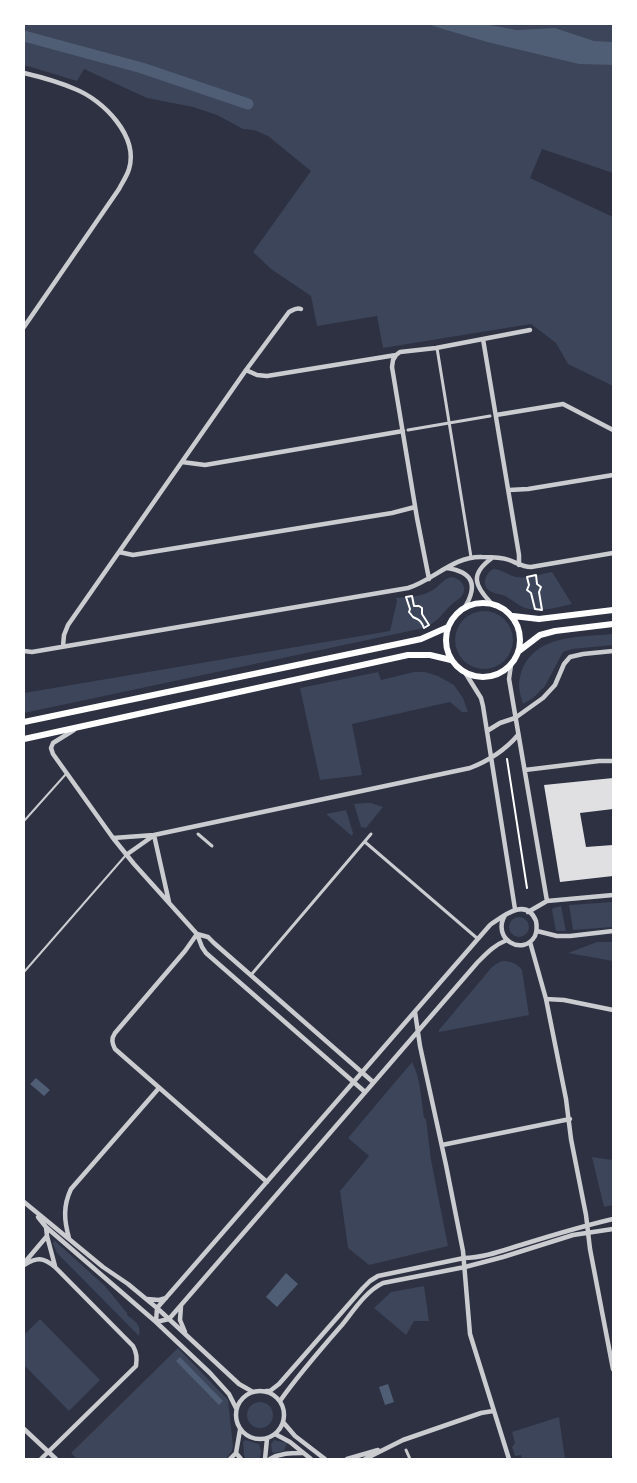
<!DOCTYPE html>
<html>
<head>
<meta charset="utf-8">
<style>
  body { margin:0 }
  #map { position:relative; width:637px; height:1483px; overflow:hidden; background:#2d3142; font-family:Arial,sans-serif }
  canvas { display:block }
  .frame { position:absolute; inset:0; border:25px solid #fff; pointer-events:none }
</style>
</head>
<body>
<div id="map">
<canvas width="637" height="1483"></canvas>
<div class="frame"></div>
</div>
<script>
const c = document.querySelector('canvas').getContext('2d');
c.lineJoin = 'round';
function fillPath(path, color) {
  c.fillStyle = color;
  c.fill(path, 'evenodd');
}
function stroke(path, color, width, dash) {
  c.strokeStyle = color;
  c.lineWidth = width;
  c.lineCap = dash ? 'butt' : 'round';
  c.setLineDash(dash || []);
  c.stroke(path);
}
const green = new Path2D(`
  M24,24H613V173L542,149L530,178L613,217V386L568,364L556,343L531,324L383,348L377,316L317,326L311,296L271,269L253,252L311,171L268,136L254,130L243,129L217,115L193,107L147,98L84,69L77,81L24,65Z
  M493,569C502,569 507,575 516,577C527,579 541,574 552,572L572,604C558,607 543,612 529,609C519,607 513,600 505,596C500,594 495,594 490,591C481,585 485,574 493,569Z
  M451,577C461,578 469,588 461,597C458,600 454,602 451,605C440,616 439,621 424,628L24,713V693L390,631L397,601L396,598C407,597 421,597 431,591C439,587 443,579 451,577Z
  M455 640a29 29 0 1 1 58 0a29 29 0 1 1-58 0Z
  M613,634V645L572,649L563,652L545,686L533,698L523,704C521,698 519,691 519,685C519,679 521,672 523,667C539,634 583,637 613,634Z
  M378,672L381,680L414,672H425L438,676L454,685L463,698L468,712H462L450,702L352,724L362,775L320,780L300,688Z
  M364,803H371L383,807L366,828L361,827L354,804Z
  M346,810L353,833L352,836L326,814Z
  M613,902V927L573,930L569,905Z
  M561,906L566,931H556L552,910L553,908Z
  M509 927a10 10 0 1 1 20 0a10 10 0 1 1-20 0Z
  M597,942H613V961L568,953Z
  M502,961C510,961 517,963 522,970L529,1015L439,1032V1030L492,967L496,964Z
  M412,1062C421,1079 421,1100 424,1118L426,1119L431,1160L448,1246L369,1265L348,1248L340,1191L369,1156L348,1138Z
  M592,1157L613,1160V1205L604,1207Z
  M54,1240L105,1286L127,1313V1315C135,1321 142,1325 139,1336L57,1253L53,1244Z
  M424,1286L429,1321H414L406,1335L374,1308L391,1292Z
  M40,1319L100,1380L69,1411L24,1365V1335Z
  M178,1348L228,1400L233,1446L232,1451L226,1459H77L71,1453Z
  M247 1415a13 13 0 1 1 26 0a13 13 0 1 1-26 0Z
  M559,1417L565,1459H522L521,1455L515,1456L512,1447L515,1443L512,1432Z
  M245,1440L259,1444L261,1451L260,1459H246L244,1455L243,1442Z
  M274,1440L287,1443L284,1451L274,1453L272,1452L271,1444Z`);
const water = new Path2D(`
  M428,24H484L517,30L555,28L594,41L613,42V65L579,64L487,42L443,29Z
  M36,1078L50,1090L44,1096L30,1084Z
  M286,1273L298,1284L277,1307L266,1297Z
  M180,1357L223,1401L219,1405L176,1361Z
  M388,1384L394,1402L385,1405L379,1387Z`);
const canal = new Path2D(`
  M24,36L142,68L248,104`);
const building = new Path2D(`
  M613,778V809L580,813L586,847L613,845V876L560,882L544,785Z`);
const path = new Path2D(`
  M536,575L537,584L541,587L539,592L542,610L535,609L531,593L527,590L529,585L527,577Z
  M412,596L414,606H419L422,608V614L429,625L424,628C421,620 419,620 413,617L409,612L410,609L406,597Z
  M507,759L527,888`);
const service = new Path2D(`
  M24,821L66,774
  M24,972L126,855`);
const pedestrian = new Path2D(`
  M437,348L471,557
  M408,430L490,416
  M198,834L212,846
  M365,842L478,939
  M251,975L371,834
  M406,1450L410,1459`);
const minor = new Path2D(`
  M24,73C41,77 59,82 75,89C103,100 139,136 129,169C127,176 122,183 119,189L24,327
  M483,339L519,555V565
  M396,355L393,360L392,367L417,518L429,579
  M246,370L257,375L267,376L396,355L400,352L436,348L530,330
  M496,415L563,404L613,430
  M182,462L205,465L403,431
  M509,490L528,489L613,475
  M119,552L133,555L392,513L415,507
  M447,568C473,572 478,585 465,607
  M491,603C474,585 470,574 492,558
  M63,646L64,635L68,625L246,370L289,312C293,310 296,307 301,309
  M24,651L32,652L408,588C434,580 453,556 482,557C491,557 501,557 509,560C517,563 523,567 531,567L613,553
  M511,665L509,679L547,901
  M466,674L481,698L483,706L515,909
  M74,730L53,743L51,748L53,754L113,838L134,864L197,934L202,947L206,953L365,1092
  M487,731L500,723L515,718L543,698L555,685L564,664L570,657L583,654L613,651
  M525,770L599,761H613
  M154,835L169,902
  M113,838L154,835L470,768C488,761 506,749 518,735
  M126,855L153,836
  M528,912L547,901L613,895
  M537,931L557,936H570L613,931
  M197,934L185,951L115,1033C111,1039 112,1043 115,1049L267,1182
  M197,934L208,937L214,943L373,1082
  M530,942L546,999L566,1099L571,1139L586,1215L590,1249L613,1369
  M546,999L564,1000L613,1010
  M415,1012L420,1046L446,1165L463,1251L470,1334L509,1459
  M442,1145L570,1119
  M24,1202L103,1267L128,1284L157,1308L239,1384L253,1392
  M38,1217L46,1227L156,1322L210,1373L229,1394L236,1408
  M47,1236L55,1266
  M69,1238C64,1220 63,1206 71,1189L159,1088
  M25,1262L47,1236L46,1227
  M24,1265C37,1257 43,1257 55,1267L133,1346C137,1353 137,1358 136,1366L41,1459
  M147,1299L159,1300L166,1298
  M181,1306L180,1320L185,1332
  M156,1322L157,1308L178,1284L490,925C502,917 526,896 536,921C537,926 537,931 535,936C523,957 491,939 505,915
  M156,1322L169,1319L477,963C486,954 494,945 507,940
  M236 1415a24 24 0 1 1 48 0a24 24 0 1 1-48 0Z
  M266,1391H270L279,1384L363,1288L370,1281L378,1276L464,1258C484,1258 504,1250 524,1244C553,1235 583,1226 613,1219
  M280,1401C299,1374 321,1349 342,1325C354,1310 366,1291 383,1283L465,1267L503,1257L573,1235L613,1229
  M283,1422L295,1436L325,1459
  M24,1429L56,1459
  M275,1434L290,1442L311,1459
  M236,1453L241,1459
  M230,1459L236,1453L240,1430
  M265,1459L267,1439
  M270,1459C281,1453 290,1453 302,1453
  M347,1459L378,1450
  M365,1459L403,1440L481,1413L493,1411`);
const secondary = new Path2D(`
  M446 640a37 37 0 1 1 74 0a37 37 0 1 1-74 0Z
  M513,616L539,619L613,610
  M519,651L540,635L555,631L613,624
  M24,722L407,642L421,639L448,627
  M24,739L408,655H430L451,660`);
fillPath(green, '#3c4559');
fillPath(water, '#4f5d75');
stroke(canal, '#4f5d75', 11);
fillPath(building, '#e0e0e3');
stroke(path, '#fff', 2);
stroke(service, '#caccd0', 2);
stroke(pedestrian, '#caccd0', 3);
stroke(minor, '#caccd0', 4.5);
stroke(secondary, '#fff', 6);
</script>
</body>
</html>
